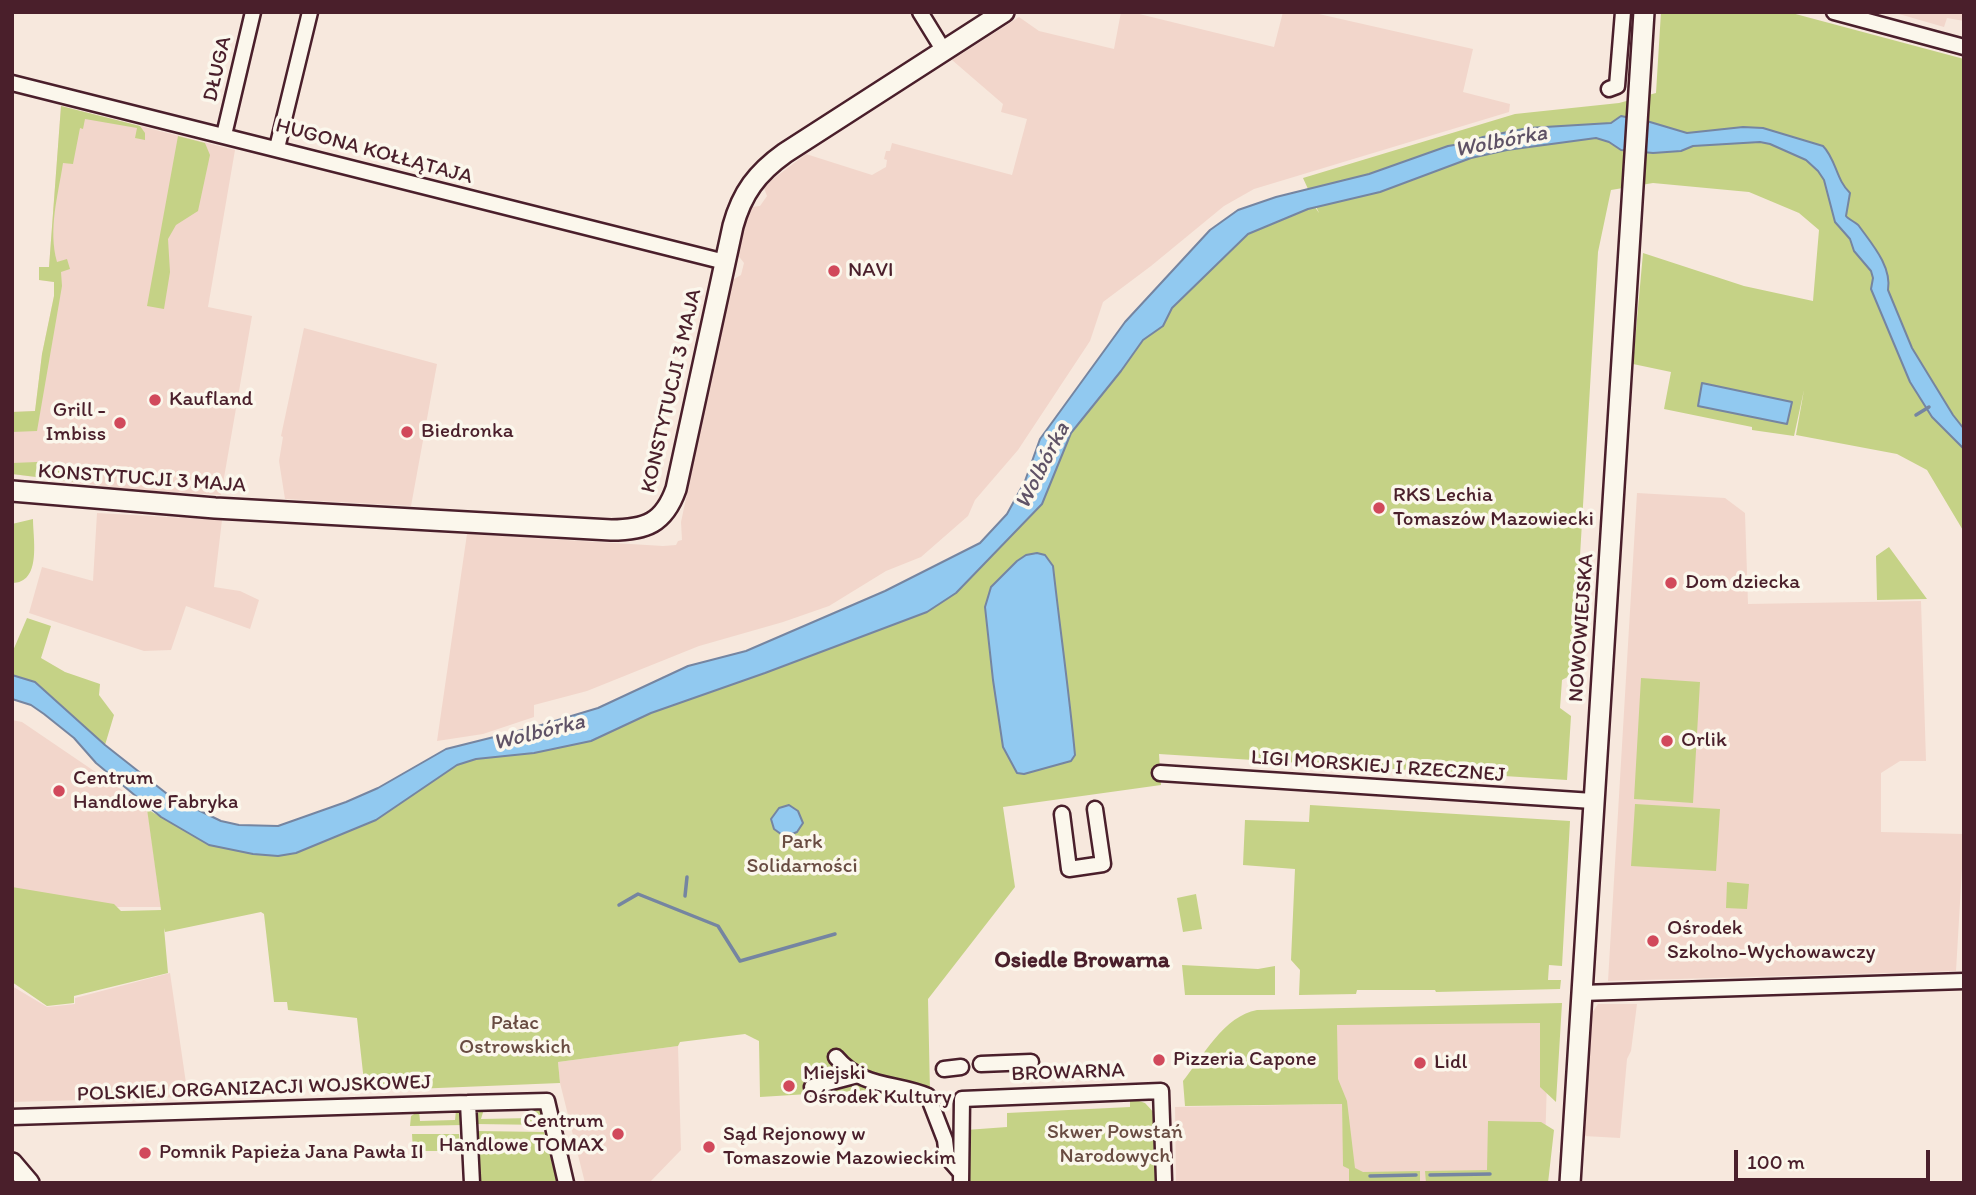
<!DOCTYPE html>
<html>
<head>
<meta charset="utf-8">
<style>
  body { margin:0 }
  #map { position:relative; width:1976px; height:1195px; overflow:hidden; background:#f7e8dd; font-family:Itim,sans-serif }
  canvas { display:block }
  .frame { position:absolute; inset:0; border:14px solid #4a1f2b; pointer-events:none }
  .scale { position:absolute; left:1734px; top:1150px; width:196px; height:32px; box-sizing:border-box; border:4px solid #4a1f2b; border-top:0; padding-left:9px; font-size:21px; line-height:24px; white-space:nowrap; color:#4a1f2b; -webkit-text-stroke:5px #fbf7ec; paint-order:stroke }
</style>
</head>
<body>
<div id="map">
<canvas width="1976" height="1195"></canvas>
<div class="frame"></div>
<div class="scale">100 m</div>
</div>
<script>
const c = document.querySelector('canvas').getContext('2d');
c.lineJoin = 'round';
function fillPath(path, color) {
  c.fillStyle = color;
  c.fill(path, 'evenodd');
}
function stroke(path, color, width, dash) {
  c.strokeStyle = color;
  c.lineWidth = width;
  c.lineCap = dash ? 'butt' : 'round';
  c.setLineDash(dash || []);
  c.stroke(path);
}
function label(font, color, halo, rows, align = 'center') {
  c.font = font + ' Itim,sans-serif';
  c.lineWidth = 7;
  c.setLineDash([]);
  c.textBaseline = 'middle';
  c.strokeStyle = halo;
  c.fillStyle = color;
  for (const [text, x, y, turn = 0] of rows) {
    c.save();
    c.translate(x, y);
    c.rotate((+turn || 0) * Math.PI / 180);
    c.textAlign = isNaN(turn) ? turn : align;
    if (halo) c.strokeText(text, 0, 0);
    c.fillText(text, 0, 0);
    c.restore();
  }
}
const built = new Path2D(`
  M1121,12H1131L1274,47L1283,12H1310L1473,49L1463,92L1510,104L1509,112L1254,189L1224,206L1151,266L1103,302L1090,341L1018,450L975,500L968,516L921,557L886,571L829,606L783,622L699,646L587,691L534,705V717L483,734L437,741L467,534L663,546L676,545L678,541L682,540L681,522L732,280L741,275L744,263L737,254L743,230L751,207L760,206L767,196L764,188L773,179L806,154L872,175L886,167L887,160L884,159L886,151H890L892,143L1012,175L1027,119L1001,112L1003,104L952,60L1019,17L1039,31L1114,49Z
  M1892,12H1964V21L1947,18L1944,27Z
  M61,106L235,150L208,307L252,316L221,495L134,490L12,474V412L35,411L42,354L54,296V282L39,280V267H49Z
  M304,328L437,364L411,506L285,499L279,461L283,437L281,436Z
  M1637,493L1725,498L1745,513L1748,604L1921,601L1926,761H1900L1881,773V832L1964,834L1956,971L1608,981Z
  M97,513L222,520L214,587L240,591L259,600L250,629L186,606L171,650L144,651L29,613L42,567L93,581Z
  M12,720L22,722L147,807L161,907H100L12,891Z
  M170,973L188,1097L12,1102V986L47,1007L75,1004V998Z
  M1598,1004H1637L1631,1051L1627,1059L1620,1138L1584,1136L1592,1013Z
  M1549,1009L1544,1183H1350V1171L1349,1183H1176L1175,1107L1342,1104L1344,1166L1346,1102L1237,1022Z
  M678,1046L681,1150L649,1183H585L560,1083L558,1062Z`);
const green = new Path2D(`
  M1661,12H1788L1964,59V532L1927,470L1897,454L1796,435L1804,390L1794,436L1752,430V427L1664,409L1671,372L1633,364L1643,253L1744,286L1813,301L1819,230L1799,213L1749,192L1653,183L1611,190L1598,252L1573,674L1562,680L1560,708L1571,716L1567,780L1159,754L1161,785L1003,807L1015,887L928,999L930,1092L922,1101H897L873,1090L760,1097L759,1041L745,1034L680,1042L678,1046L558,1062L560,1083L365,1091L357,1018L288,1010L287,1002H274L264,914L261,912L165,932L164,928L168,973L74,996V1003L47,1006L12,982V887L114,904L121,911L161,910L147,809L209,845L278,856L315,845L376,820L457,765L895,622L1042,504L1071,433L1121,371L1143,340L1172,308L1248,234L1308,209L1315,207L1319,213L1303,178L1515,114L1619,103L1656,93Z
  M61,106L140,126L145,133V140L135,138L137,128L85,119L83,129L80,128L73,164L63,163C58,196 48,229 57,262L67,259L70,269L61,272L62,286L37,431L12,432V412L35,411L42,354L54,296V282L39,280V267H49Z
  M178,136L205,143L210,155L198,211L176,225L168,239L170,272L164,309L147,306Z
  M37,462L84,470L83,477L77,482L12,474V463Z
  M33,519C33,539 42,583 12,583V524Z
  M1889,547L1927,599L1877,600L1876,556Z
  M27,618L51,626L41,658L65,672L100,684L99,695L114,715L105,745L35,682L12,675V653Z
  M1641,678L1700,682L1693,803L1634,799Z
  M1635,804L1720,809L1716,871L1631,866Z
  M1310,805L1570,821L1562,966L1549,965L1548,980H1561L1560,989L1436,992L1435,990H1357L1356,994L1299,995L1300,970L1291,960L1295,869L1243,865L1245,820L1309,822Z
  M1727,882L1749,884L1747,909L1726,908Z
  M1196,894L1202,929L1183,932L1177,898Z
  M1182,965L1258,969L1275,966V995H1185Z
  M1562,1003L1556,1102L1540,1087V1023L1337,1025L1338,1079L1347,1101L1355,1168L1363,1172L1420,1171V1183H1349V1169L1343,1166L1342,1104L1185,1106L1183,1081C1203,1056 1224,1016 1257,1010Z
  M1130,1098L1145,1103L1157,1116L1160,1182L1172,1183H966V1130L1007,1127V1113L1130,1107Z
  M535,1108L542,1112L547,1125L475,1124L476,1114L484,1109L481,1119L531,1118Z
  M456,1110L462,1114L464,1125L410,1126L411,1116L419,1111L420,1121L455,1120Z
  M1488,1121L1541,1122L1554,1130L1548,1183H1426L1425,1171L1487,1170Z
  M477,1131L544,1132L557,1183H478Z
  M412,1134H459L460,1151H413Z`);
const water = new Path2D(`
  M1621,116L1650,122L1687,133L1743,127L1763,128L1823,146C1836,159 1836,180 1850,193L1846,216C1849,220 1856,222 1859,226C1871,243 1892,266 1888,290L1912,348L1953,415L1964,429V449L1932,417L1910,382L1871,289L1873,278L1871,271L1854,251L1850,239L1835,222L1824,180L1818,171L1806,160L1770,144L1760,142L1693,146L1681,151L1653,153L1621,150L1609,142L1596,138L1507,150L1471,158L1380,192L1308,209L1248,234L1172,308L1163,326L1143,340L1121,371L1071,433L1042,504L956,593L927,612L765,673L651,713L591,741L534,753L476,759L457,765L376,820L296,853L278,856L253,854L209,845L161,817L96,763L74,738L44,714L31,705L12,699V675L35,682L105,745L171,797L221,821L239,825L278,826L346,802L378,788L446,749L538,726L598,708L688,666L746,651L885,591L980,543L1007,514L1025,481L1040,439L1125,322L1210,230L1238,210L1276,197L1369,174L1448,146L1466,143L1483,137L1528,128L1611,123Z
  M1702,383L1792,402L1787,424L1698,406Z
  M1037,553L1045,555L1053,566C1060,629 1069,691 1075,755L1071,761L1024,774L1017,773L1003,747L993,680L985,607L991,587L1017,561L1026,555Z
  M789,805L798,811L803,823L797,832L785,837L774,829L771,819L779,808Z`);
const stream = new Path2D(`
  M1916,415L1929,407
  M685,896L687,877
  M619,905L638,894L718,926L740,961L835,934
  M1430,1175L1490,1174
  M1370,1176L1416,1175`);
const street = new Path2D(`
  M920,12L944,51
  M1834,12L1964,47
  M12,83L725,262
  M1609,89L1617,86L1623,12
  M224,135L253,12
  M277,148L310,12
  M1160,773L1593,801
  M1062,814L1069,869L1103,864L1095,809
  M1581,993L1964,981
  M836,1057C863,1089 895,1082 928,1096L945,1140L947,1157L961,1173
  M981,1064L1031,1062
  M944,1069L961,1067
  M812,1087L858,1075
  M12,1117L468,1103
  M472,1183L468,1103L547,1101L566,1183
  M961,1183L962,1099L1161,1091L1164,1180`);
const secondary = new Path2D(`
  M12,491L215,508L611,530C646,530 664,523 676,489L733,226C742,193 757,173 785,153L1004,12
  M12,1163L29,1183
  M1570,1183L1644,12`);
const markers = [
  [834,271,7,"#d1495b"],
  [155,400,7,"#d1495b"],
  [120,423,7,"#d1495b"],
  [407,432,7,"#d1495b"],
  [1379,508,7,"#d1495b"],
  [1671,583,7,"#d1495b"],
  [1667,741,7,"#d1495b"],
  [59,791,7,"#d1495b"],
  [1653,941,7,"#d1495b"],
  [1159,1060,7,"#d1495b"],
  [1420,1063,7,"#d1495b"],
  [789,1086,7,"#d1495b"],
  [618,1134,7,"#d1495b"],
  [709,1147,7,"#d1495b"],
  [145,1153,7,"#d1495b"]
];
const streetNames = [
  ["DŁUGA",218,69,-77],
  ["HUGONA KOŁŁĄTAJA",374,152,15],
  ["KONSTYTUCJI 3 MAJA",672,391,-77],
  ["KONSTYTUCJI 3 MAJA",142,479,4],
  ["NOWOWIEJSKA",1582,628,-86],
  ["LIGI MORSKIEJ I RZECZNEJ",1378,767,4],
  ["BROWARNA",1068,1073,-2],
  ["POLSKIEJ ORGANIZACJI WOJSKOWEJ",254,1089,-2]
];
const poiNames = [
  ["NAVI",848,271],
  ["Kaufland",169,400],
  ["Grill -",106,411,"right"],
  ["Imbiss",106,435,"right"],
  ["Biedronka",421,432],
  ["RKS Lechia",1393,496],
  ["Tomaszów Mazowiecki",1393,520],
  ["Dom dziecka",1685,583],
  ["Orlik",1681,741],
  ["Centrum",73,779],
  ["Handlowe Fabryka",73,803],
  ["Ośrodek",1667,929],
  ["Szkolno-Wychowawczy",1667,953],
  ["Pizzeria Capone",1173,1060],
  ["Lidl",1434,1063],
  ["Miejski",803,1074],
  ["Ośrodek Kultury",803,1098],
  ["Centrum",604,1122,"right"],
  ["Handlowe TOMAX",604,1146,"right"],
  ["Sąd Rejonowy w",723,1135],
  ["Tomaszowie Mazowieckim",723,1159],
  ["Pomnik Papieża Jana Pawła II",159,1153]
];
const parkNames = [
  ["Park",802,843],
  ["Solidarności",802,867],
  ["Pałac",515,1024],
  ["Ostrowskich",515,1048],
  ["Skwer Powstań",1115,1133],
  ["Narodowych",1115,1157]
];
const waterNames = [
  ["Wolbórka",1501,142,-11],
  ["Wolbórka",1043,466,-63],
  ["Wolbórka",539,733,-14]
];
const neighbourhoodNames = [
  ["Osiedle Browarna",1082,961]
];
fillPath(built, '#f2d6cb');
fillPath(green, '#c5d286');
fillPath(water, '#91c9f0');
stroke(water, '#7585a1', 2);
stroke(stream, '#7585a1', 3.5);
stroke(street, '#4a1f2b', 19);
stroke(secondary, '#4a1f2b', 24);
stroke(street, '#fbf7ec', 14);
stroke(secondary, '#fbf7ec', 19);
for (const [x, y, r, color] of markers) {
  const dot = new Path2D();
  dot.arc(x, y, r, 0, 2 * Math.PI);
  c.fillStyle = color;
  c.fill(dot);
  stroke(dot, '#fbf7ec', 2.5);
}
label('21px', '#4a1f2b', '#fbf7ec', streetNames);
label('21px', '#4a1f2b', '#fbf7ec', poiNames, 'left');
label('21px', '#694c42', '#fbf7ec', parkNames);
label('italic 23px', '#5f5266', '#fbf7ec', waterNames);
label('bold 23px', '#4a1f2b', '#fbf7ec', neighbourhoodNames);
</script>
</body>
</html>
